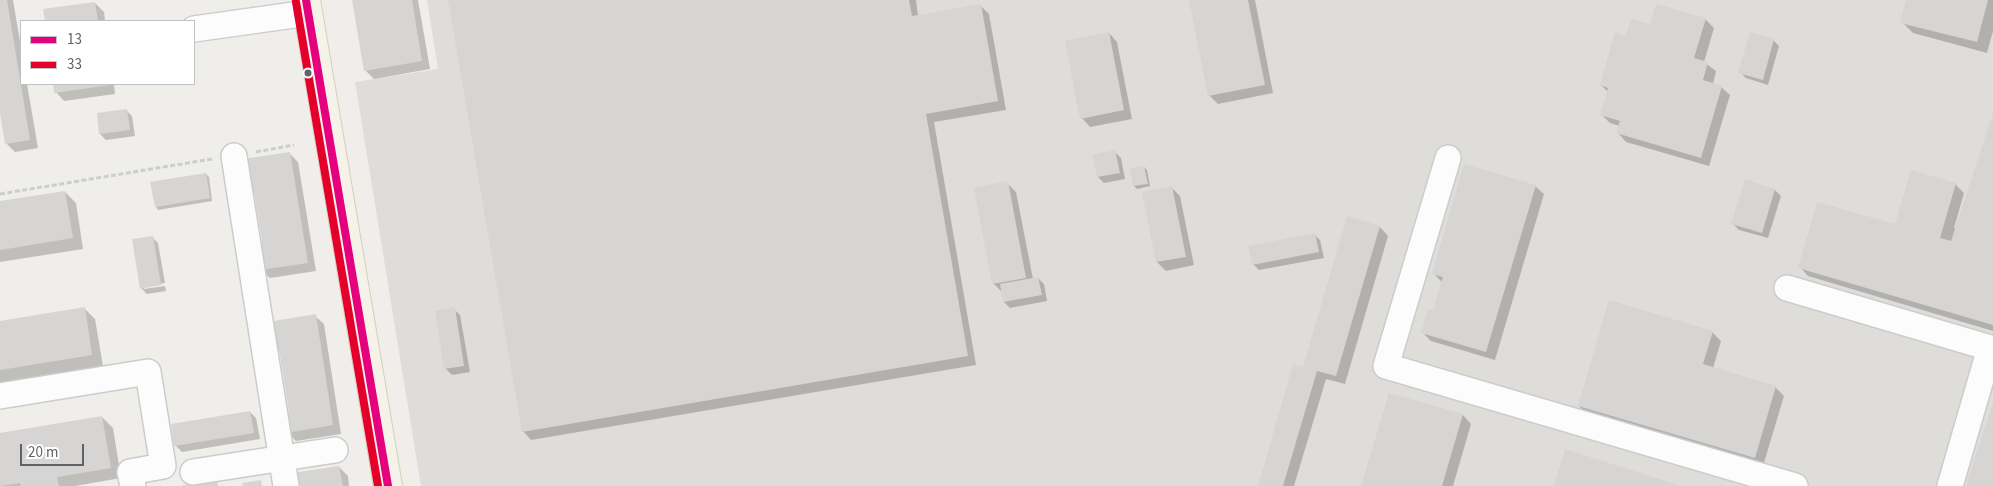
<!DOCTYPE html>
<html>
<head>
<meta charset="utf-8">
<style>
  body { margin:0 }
  #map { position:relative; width:1993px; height:486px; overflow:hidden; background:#efeeea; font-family:"Source Sans 3",sans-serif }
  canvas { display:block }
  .legend { position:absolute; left:20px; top:20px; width:175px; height:65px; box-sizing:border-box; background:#fff; border:1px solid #bfc1c3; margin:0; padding:6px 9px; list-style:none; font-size:15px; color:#5f6368 }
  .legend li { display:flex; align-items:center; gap:10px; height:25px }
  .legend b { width:25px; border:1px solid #bfc1c3 }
  .scale { position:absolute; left:20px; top:444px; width:64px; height:22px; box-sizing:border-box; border:2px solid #5f6368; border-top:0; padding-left:6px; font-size:15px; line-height:18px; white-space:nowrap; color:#5f6368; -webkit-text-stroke:4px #fff; paint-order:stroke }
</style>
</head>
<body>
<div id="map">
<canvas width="1993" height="486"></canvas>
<ul class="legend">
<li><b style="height:6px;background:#e5007d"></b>13</li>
<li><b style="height:6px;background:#e4002b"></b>33</li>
</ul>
<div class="scale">20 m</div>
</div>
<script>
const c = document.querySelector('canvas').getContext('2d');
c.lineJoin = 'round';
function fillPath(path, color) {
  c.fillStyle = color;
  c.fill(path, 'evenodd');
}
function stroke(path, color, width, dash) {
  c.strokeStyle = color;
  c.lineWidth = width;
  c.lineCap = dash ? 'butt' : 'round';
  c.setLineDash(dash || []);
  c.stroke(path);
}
const industrial = new Path2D(`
  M427,0H1993V486H421L355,82L438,69Z`);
const shadow = new Path2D(`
  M0,0H13L21,47V84H27L38,148L15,152L6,143L0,106Z
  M353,0H418L430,69L374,79L365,70Z
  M449,0H916L918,16L980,5L989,14L1006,110L934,122L976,365L531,440L523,431Z
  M1190,0H1255L1273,93L1218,104L1209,95Z
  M1908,0H1993V31L1987,53L1913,33L1902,22Z
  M95,3L104,12L105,21H46L44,10Z
  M1705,19L1714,28L1704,62L1716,71L1713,84L1721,87L1730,95L1709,166L1626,142L1618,133L1620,126L1610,123L1601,114L1608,92L1601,85L1627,37L1651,26Z
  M1109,33L1117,42L1132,119L1090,127L1082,118Z
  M1773,40L1779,46L1768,85L1746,78L1740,72Z
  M54,84H114L115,94L64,101L56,92Z
  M126,110L132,116L135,136L106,140L100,134Z
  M1993,117V331L1808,276L1800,267L1895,226L1955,184L1964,193L1954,228L1956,229Z
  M1115,152L1121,158L1125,179L1104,183L1098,177L1094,156Z
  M289,153L298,162L316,271L270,278L261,270L263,244L256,194L248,186Z
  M1144,167L1147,170L1150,186L1137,189L1134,186L1131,169Z
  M206,174L209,177L212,201L158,210L156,207Z
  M1007,183L1016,192L1033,279L1038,278L1044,284L1047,301L1010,308L1004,302L1002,292L993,283Z
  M1535,186L1544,194L1495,360L1431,341L1422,332L1434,312L1442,282L1433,273Z
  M1171,187L1180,196L1194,265L1166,271L1157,262Z
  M1775,190L1781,196L1768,238L1739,230L1733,224Z
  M65,192L76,203L83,249L0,262V203Z
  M1380,227L1388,236L1345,384L1326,379L1294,486H1259L1304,368Z
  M1314,234L1320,240L1324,258L1259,270L1253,264Z
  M152,237L158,243L165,283L144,287V289L165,286L166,291L147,294L141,288Z
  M84,308L95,319L103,366L0,383V322Z
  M454,309L460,315L470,372L452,375L446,369L436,312Z
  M315,316L324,324L341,434L296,441L287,432L290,413L280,352L273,344Z
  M1712,332L1721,341L1713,368L1775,387L1784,396L1763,466L1588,415L1579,406Z
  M1389,394L1463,415L1471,424L1453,486H1363Z
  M250,412L256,418L260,439L182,452L176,446L172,425Z
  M102,417L113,428L121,478L75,486H0V434Z
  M339,467L348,476L349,486H295Z`);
const building = new Path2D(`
  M0,0H7L30,140L5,144L0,113Z
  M352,0H412L422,61L364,71Z
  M448,0H909L912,16L981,4L998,101L926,114L968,356L522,432Z
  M1189,0H1248L1265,85L1208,96Z
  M1906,0H1988L1977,42L1900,23Z
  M95,2L98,21H45L43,9Z
  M1656,4L1706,18L1694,58L1708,62L1703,80L1722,86L1701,158L1616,133L1620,121L1600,115L1608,88L1600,85L1615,32L1626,36L1631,19L1650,24Z
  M1109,32L1124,110L1080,119L1065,41Z
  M1750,32L1774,39L1763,80L1738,73Z
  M53,84H110V85L54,93Z
  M127,109L130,130L99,134L97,113Z
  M1993,113V325L1798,268L1817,202L1895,224L1911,170L1956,183L1940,238L1951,241Z
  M1115,150L1120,173L1097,177L1092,155Z
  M290,152L308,263L260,270L256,243L262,242L253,185L247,187L243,159Z
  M1464,164L1536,185L1486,352L1421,333L1428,309L1433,310L1443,277L1432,274Z
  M1144,166L1148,184L1133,186L1130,168Z
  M206,173L210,198L155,207L150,182Z
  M1745,179L1775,189L1762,233L1731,224Z
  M1008,181L1026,278L992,284L974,188Z
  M1172,186L1186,257L1156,262L1142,192Z
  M65,191L73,238L0,250V201Z
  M1347,216L1380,226L1336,376L1317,371L1283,486H1258L1293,364L1303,367Z
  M1315,233L1319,252L1252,265L1248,246Z
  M153,236L161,285L140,289L132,239Z
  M1038,277L1042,295L1003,302L1000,284Z
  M1609,300L1713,331L1703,364L1776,386L1755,458L1578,406Z
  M85,307L92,355L0,370V321Z
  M455,307L464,366L444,369L435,311Z
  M316,314L333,425L286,433L282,413L289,412L278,343L271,344L268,322Z
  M1389,393L1463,414L1442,486H1361Z
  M1993,403V486H1966Z
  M250,411L254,433L174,446L171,424Z
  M102,416L111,468L57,477L59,486H21L20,483L0,486V433Z
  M1565,449L1681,486H1554Z
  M339,466L343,486H294L292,473Z
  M217,479L218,486H183V485Z
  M261,480L262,486H243L242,483Z`);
const path = new Path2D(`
  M256,152L294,145
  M0,194L212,159`);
const minor = new Path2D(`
  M194,29L308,13
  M234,156L286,486
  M1448,158L1386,366L1795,486
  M1787,288L1990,348L1950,486
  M0,396L148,372L163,466L130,472L133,486
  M193,472L335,450`);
const major = new Path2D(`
  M306,0L388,486`);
const bus1 = new Path2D(`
  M306,0L388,486`);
const bus2 = new Path2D(`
  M296,2L378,486`);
const markers = [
  [308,73,4.5,"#5f6368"]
];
fillPath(industrial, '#dfddda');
fillPath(shadow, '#0003');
fillPath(building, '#d6d5d3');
stroke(minor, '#cbcccc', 28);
stroke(major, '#d7ceb8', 30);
stroke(path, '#cacfcc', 3, [5, 2.5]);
stroke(minor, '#fdfcfc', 25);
stroke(major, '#f4f2e9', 28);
stroke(bus1, '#e5007d', 8);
stroke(bus2, '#e4002b', 8);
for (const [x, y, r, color] of markers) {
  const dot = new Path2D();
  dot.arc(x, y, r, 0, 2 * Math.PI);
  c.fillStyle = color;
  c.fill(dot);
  stroke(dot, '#fff', 2);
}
</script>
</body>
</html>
